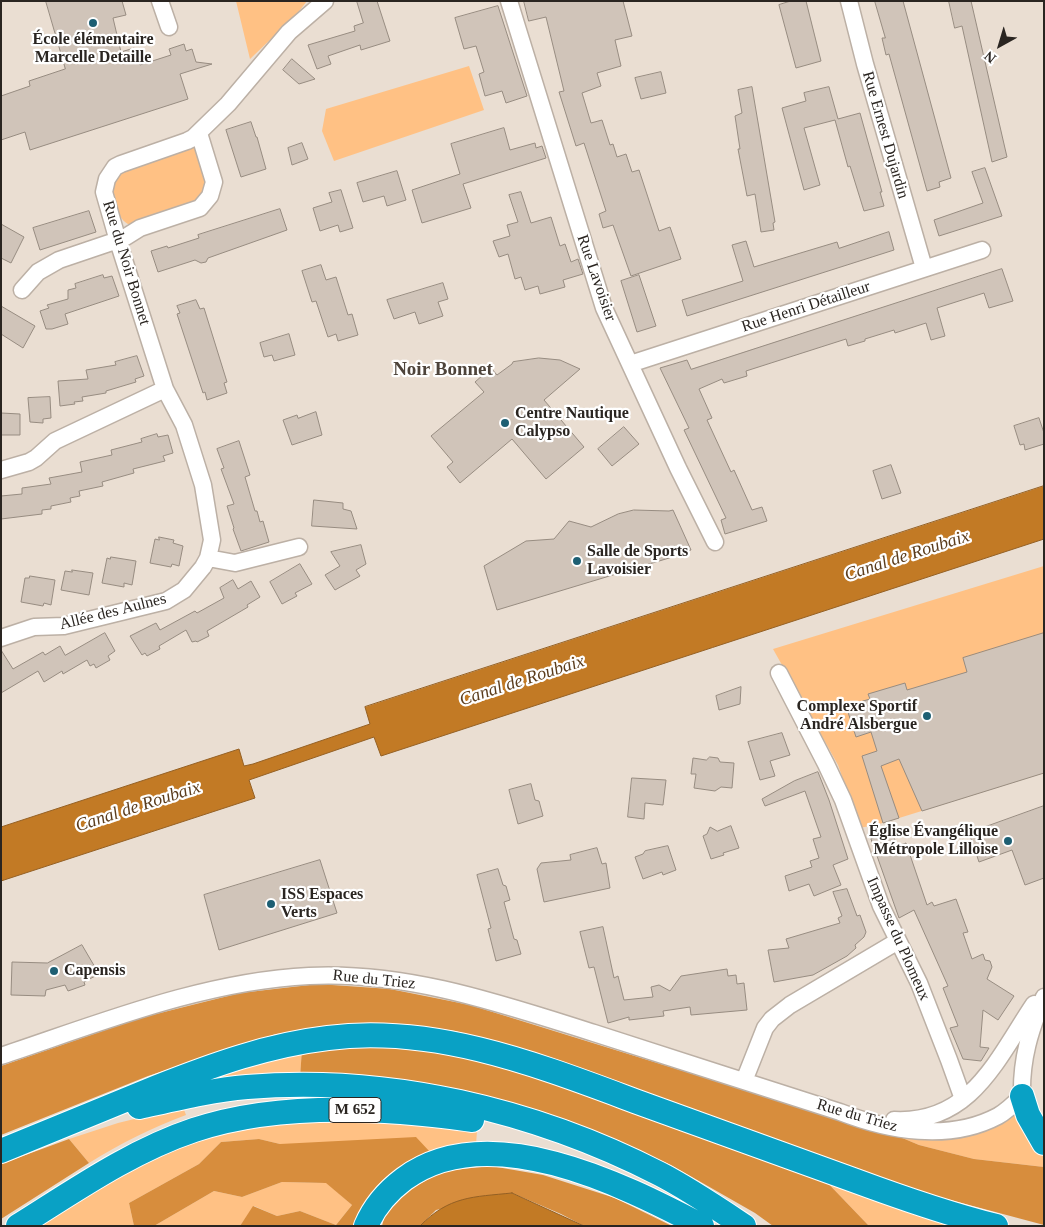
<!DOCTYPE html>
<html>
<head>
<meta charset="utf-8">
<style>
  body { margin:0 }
  #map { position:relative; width:1045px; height:1227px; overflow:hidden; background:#eaded2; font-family:Georgia,serif }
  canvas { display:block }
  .frame { position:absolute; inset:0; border:2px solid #2a2521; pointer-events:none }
  .north { position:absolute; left:975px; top:20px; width:50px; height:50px; -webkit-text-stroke:4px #fff; paint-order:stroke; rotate:219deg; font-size:14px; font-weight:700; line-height:20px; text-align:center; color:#2a2521 }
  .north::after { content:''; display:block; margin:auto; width:18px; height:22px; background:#2a2521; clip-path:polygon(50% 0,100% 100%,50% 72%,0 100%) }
</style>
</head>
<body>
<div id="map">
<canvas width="1045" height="1227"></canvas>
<div class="frame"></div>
<div class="north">N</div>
</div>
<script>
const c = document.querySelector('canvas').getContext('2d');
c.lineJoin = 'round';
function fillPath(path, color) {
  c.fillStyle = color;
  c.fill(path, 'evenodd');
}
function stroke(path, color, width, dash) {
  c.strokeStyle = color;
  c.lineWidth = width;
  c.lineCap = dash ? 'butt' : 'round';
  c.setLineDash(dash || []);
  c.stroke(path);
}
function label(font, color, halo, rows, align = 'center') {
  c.font = font + ' Georgia,serif';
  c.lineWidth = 4.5;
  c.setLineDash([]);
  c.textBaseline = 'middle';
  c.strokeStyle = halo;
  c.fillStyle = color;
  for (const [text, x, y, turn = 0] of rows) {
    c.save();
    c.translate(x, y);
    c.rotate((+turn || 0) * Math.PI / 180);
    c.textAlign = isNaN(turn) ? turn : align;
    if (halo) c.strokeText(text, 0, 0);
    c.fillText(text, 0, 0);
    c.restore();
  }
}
const green = new Path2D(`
  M236,1H307L296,15L250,59Z
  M469,66L484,110L334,161L322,131L326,109Z
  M193,146L196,147L208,175L200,200L130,225C117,220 111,197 114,185C116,179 119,175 123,171Z
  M1044,566V773L883,823L860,828L838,765L773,649Z
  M302,1049L300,1077L190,1083Z
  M183,1107L186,1115C151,1128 121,1143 89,1163L69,1139L118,1123Z
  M1015,1112L1044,1154V1167L974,1159L919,1145L888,1132Z
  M308,1119L432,1122L477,1131L476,1145L430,1152L280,1144L259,1139L221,1142L199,1164L129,1203L134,1226H30L164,1150L223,1131Z
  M821,1176L977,1226H869Z
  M282,1182L327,1183L352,1205L336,1225L300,1211L277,1216L254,1206L240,1226H154L214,1191L242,1197Z`);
const forest = new Path2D(`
  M318,984L390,989L470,1005L835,1118L888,1132L919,1145L974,1159L1044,1167V1225L928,1194L515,1047L455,1031L404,1024L348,1025L276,1034L148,1076L1,1135V1066L140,1018L240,993Z
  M360,1042L423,1046L503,1063L821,1176L869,1226H773L755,1213L671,1165L581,1127L300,1077L302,1049Z
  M416,1137L430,1152C408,1162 386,1172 372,1193C366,1203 362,1215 357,1226H240L253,1206L277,1216L300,1211L336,1225L352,1205L326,1183L282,1182L242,1197L214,1191L154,1226H134L129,1203L199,1164L221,1142L259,1139L280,1144Z
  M69,1139L89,1163L1,1219V1164Z
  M491,1166L543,1175L615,1198L672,1226H584L561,1214L512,1193L436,1210L420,1226H382L385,1215L409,1190L443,1171Z`);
const water = new Path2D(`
  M1044,486V539L381,756L374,737L249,780L255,798L1,881V827L239,749L244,766L253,764L370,724L365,707Z
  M512,1193L584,1226H420C449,1196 473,1197 512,1193Z`);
const building = new Path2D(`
  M46,1H122L126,15L113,18L121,52L134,48L140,65L171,55L169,49L184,44L186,51L192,49L196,62L212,64L180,74L188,99L30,150L25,132L1,140V96L30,86L29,81L65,69Z
  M357,1H377L390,41L361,50L360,45L328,56L331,64L317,69L308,45L355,31L354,26L363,23Z
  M524,1H623L632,36L615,40L621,66L597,73L601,86L582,93L591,123L602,120L610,145L613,144L617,157L626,154L632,172L639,170L659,231L670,227L681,259L631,276L613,225L603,228L599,214L606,211L584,143L576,146L559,92L564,91L546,17L529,21Z
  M791,1H806L821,61L796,68L779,5Z
  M875,1H903L951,178L939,182L940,187L927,191L889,54L886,55L882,38H885Z
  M949,1H971L1007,157L992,162L962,26L955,28Z
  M498,6L527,96L506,103L502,91L485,96L479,74L484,72L476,46L464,49L455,18Z
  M292,59L315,79L299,84L283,70Z
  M661,72L666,93L641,99L635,78Z
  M752,87L775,222L773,223L774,230L761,232L755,194L747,196L738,149H740L735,116L742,113L738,90Z
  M829,87L838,119L860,113L882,192H880L884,206L864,211L850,166L848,167L835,120L804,128L820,185L804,190L782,108L806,101L804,93Z
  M251,122L256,137H257L266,169L241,177L226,130Z
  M504,128L510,150L535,143L536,148L542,146L546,158L463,184L471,208L422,223L412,190L460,174L451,144Z
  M302,143L308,159L292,165L288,148Z
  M985,168L1002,216L939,236L934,220L983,203L972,172Z
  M397,171L406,200L387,206L384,196L363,202L357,183Z
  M341,190L353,228L340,232L338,225L320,231L313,208L332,202L329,193Z
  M521,192L531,223L551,217L560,246L565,244L571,262L578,259L583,274L563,280L565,287L540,294L538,286L525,290L521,277L515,279L508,254L499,257L493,241L510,236L507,225L518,222L509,195Z
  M280,209L287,230L208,258L206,262L201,263L195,260L158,272L151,251L167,246L168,248L199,238L198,235Z
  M89,211L96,232L40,250L33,228Z
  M1,224L24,237L11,263L1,258Z
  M889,232L894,250L687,316L682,300L743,281L732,245L746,241L754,267L837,242L839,248Z
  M321,265L326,280L336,277L348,315L352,314L358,335L338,341L336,334L328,337L316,301L312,302L302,271Z
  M1002,269L1013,301L989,308L984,293L937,308L945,336L931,340L926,323L895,333L894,330L865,339V341L848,346L846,339L746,371L747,376L724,383L722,379L699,389L712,418L707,420L731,472L734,470L752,510L762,507L767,521L725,534L721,520L726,518L684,430L689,428L660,368L687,360L691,369Z
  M103,275L104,278L112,276L119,296L65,314L68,324L52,329H46L40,311L49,308L47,305L68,299V290L76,288L75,284Z
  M639,275L656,326L637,332L621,281Z
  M443,283L448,299L438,302L443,316L419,324L415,312L394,319L387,300Z
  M196,300L200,309L204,308L227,382L224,383L227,393L207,400L205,392L203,393L177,314L180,313L177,306Z
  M1,306L35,326L23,348L1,334Z
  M289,334L295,355L274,361L272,355L264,357L260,343Z
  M137,356L144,376L135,379L136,382L106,391V393L82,397L83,401L74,402L75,404L60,406L58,381L88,379L86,370L116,365L115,362Z
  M539,358L560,360L580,369L544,400L584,447L546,479L512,439L460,483L447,467L453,462L431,436L484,392L475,382L491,368L497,375L512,364L513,362Z
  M50,397L51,418L43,419V423L30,422L28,398Z
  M316,412L322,435L292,445L283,420L297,415L298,418Z
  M1,413L20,414V435H1Z
  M1039,418L1044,433V444L1025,450L1024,444L1020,445L1014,426Z
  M624,427L639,444L612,466L598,449Z
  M157,434L158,437L168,435L173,453L163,456L165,461L133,469L134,473L102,482L103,486L79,491L80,496L70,498L71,502L51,506V509L42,510V514L1,519V496L22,494V488L51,484L49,478L82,472L80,462L112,455L111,450L142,442L141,439Z
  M239,441L250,475L245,477L255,511H257L260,522L263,521L269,542L241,551L233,529L234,528L227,506L234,504L221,469L224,468L217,449Z
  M891,465L901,493L882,499L873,471Z
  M314,500L343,503V509L351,511L357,529L312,526Z
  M634,510L669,511L673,510L691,550L678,554L679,555L497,610L484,566L526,541L554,539L569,521L591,527L618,514Z
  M159,537L174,540L173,543L183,546L179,566L172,564L171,567L150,563L155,539L159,540Z
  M361,545L366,564L356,570L360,576L335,590L325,575L340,566L331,552Z
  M111,557L136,561L132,585L124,583V587L102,583L107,558L110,559Z
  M300,564L312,584L295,593L297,596L282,604L270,582Z
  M72,570L93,573L89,595L61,590L65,571L72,572Z
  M30,576L55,580L51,605L44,603L43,606L21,602L25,578H29Z
  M233,580L238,589L251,581L260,597L247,605L248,607L207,631L209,636L197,642L196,641L192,642L186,630L159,646L160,649L147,656L145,653L142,655L130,636L156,623L160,630L195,611L197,613L224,598L220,588Z
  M105,633L115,651L108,656L110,660L96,668L94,664L90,666L87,660L63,674L62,671L44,682L38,671L1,693V650L13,669L43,652L45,655L60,646L65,655Z
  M1044,633V773L922,811L899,759L881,766L899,818L883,823L862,756L877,751L871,732L856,737L846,706L870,699L868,694L905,683L907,690L967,672L963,658Z
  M741,687L740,704L719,710L716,696Z
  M782,733L790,755L770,761L775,776L760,780L748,742Z
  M710,757L718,758L720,762L734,763L732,788L721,787L715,791L694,788L696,774H691L693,758L706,760Z
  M818,772L829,800L848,859L833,865L841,885L814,896L809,884L789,891L785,876L812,867L810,861L819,858L813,839L821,837L805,791L765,806L762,799L794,781Z
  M632,778L666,780L663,805L645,803L644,819L628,817Z
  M531,784L535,800L539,801L543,816L518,824L509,790Z
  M1044,806V878L1025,885L1012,850L979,862L969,833Z
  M731,826L739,848L723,853L724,855L711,859L703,836L707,834L710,827L717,831Z
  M892,832L897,846L906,843L927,905L932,902L934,906L956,899L968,932L963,933L972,959L983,954L985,960L990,961L992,967L987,979L1014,996L998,1020L983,1010L980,1047L989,1048L981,1061L963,1059L950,1028L958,1026L943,988L948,986L914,910L899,918L871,839Z
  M668,846L676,870L663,875L662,872L643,879L635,857L643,854L645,851Z
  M597,848L602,864L606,863L610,888L544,902L537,869L541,863L571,860L570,855Z
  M320,860L337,913L219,950L204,895Z
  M498,869L503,885L506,886L510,900L504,902L514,939L517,940L521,954L496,961L488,929L491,928L477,875Z
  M847,889L857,916L860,915L866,932L864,937L855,945L856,948L847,956L813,975L774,982L768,950L789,948L786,939L840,923L838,918L842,916L833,892Z
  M603,927L614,978L618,976L624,1000L653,997L651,987L659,985L670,991L681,976L727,969L728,976L736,975L737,984L744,983L747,1010L691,1015L690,1007L663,1011L664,1016L629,1020V1017L608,1023L594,967L589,968L580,932Z
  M82,945L99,974L84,982L85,985L68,991L65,985L46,990L45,996L11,995L12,962L47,963Z`);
const minor = new Path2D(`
  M160,1L169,27
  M509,1L604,308L678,468L715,542
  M849,1L865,64L924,268
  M22,290L38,272L59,260L124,238L140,228L200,208L210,196L214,182L199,133
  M630,364L982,250
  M1,470L29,462L36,458L55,441L165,389L118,241L104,192L107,179L115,167L121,164L187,141L193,138L228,104L289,32L325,1
  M208,558L235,563L299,547
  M1,638L34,627L64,626L166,601L184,590L203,567L208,558L212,540L203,485L184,425L165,389
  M779,673L826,764L843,800L881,906L919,983L949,1060L963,1099
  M1,1056C100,1023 204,981 309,976C407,971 502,1004 594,1033C676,1059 758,1086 840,1112C889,1131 949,1142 998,1116C1007,1111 1015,1103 1022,1096C1021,1059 1030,1030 1044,997
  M744,1081L765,1028L772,1019L790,1005L898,941
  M894,1120C971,1124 997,1059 1034,1004`);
const highway = new Path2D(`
  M1022,1096L1028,1115L1044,1143
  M139,1107C175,1099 211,1090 247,1087C388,1075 535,1110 660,1174C689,1189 717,1208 744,1226
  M1,1151C53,1130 105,1108 157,1087C213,1065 268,1045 328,1038C437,1024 543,1067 643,1104C714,1130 785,1156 856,1181C902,1198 948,1214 996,1226
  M18,1226C74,1191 131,1151 194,1130C259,1108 333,1107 401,1112C425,1114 449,1116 472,1120
  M366,1226C374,1207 388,1191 404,1179C488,1117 622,1184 702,1226`);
const markers = [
  [93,23,5,"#1d5f73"],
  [505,423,5,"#1d5f73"],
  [577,561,5,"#1d5f73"],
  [927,716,5,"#1d5f73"],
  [1008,841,5,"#1d5f73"],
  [271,904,5,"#1d5f73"],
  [54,971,5,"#1d5f73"]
];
const shields = [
  [355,1110,52]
];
const shieldNames = [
  ["M 652",355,1110]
];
const poiNames = [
  ["École élémentaire",93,40,"center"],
  ["Marcelle Detaille",93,58,"center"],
  ["Centre Nautique",515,414],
  ["Calypso",515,432],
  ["Salle de Sports",587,552],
  ["Lavoisier",587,570],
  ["Complexe Sportif",917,707,"right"],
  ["André Alsbergue",917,725,"right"],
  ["Église Évangélique",998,832,"right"],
  ["Métropole Lilloise",998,850,"right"],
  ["ISS Espaces",281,895],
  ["Verts",281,913],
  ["Capensis",64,971]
];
const streetNames = [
  ["Rue Ernest Dujardin",885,135,74],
  ["Rue du Noir Bonnet",126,263,73],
  ["Rue Lavoisier",596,278,71],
  ["Rue Henri Détailleur",806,307,-18],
  ["Allée des Aulnes",113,612,-14],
  ["Impasse du Plomeux",898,939,66],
  ["Rue du Triez",374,980,6],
  ["Rue du Triez",857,1116,16]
];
const waterNames = [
  ["Canal de Roubaix",907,556,-18],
  ["Canal de Roubaix",522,681,-18],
  ["Canal de Roubaix",138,807,-18]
];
const quarterNames = [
  ["Noir Bonnet",443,370]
];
fillPath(green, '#ffc184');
fillPath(forest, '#d78d3d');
fillPath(water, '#c27a25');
stroke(water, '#946024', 1);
fillPath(building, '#d0c4b9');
stroke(building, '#978c81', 1);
stroke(minor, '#bcb0a5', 19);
stroke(highway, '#fff', 26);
stroke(minor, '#fff', 16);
stroke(highway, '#09a1c5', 24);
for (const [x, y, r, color] of markers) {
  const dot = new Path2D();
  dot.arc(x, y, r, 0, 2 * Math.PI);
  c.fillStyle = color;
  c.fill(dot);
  stroke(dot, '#fff', 2);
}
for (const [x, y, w] of shields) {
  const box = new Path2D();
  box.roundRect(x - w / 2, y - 12.5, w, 25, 4);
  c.fillStyle = '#fff';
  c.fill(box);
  stroke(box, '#2a2521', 1);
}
label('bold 15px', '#2a2521', null, shieldNames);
label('bold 16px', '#2a2521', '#fff', poiNames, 'left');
label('16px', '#2a2521', '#fff', streetNames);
label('italic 18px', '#5c3d1d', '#fff', waterNames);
label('bold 19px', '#4d433a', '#fff', quarterNames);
</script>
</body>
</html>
